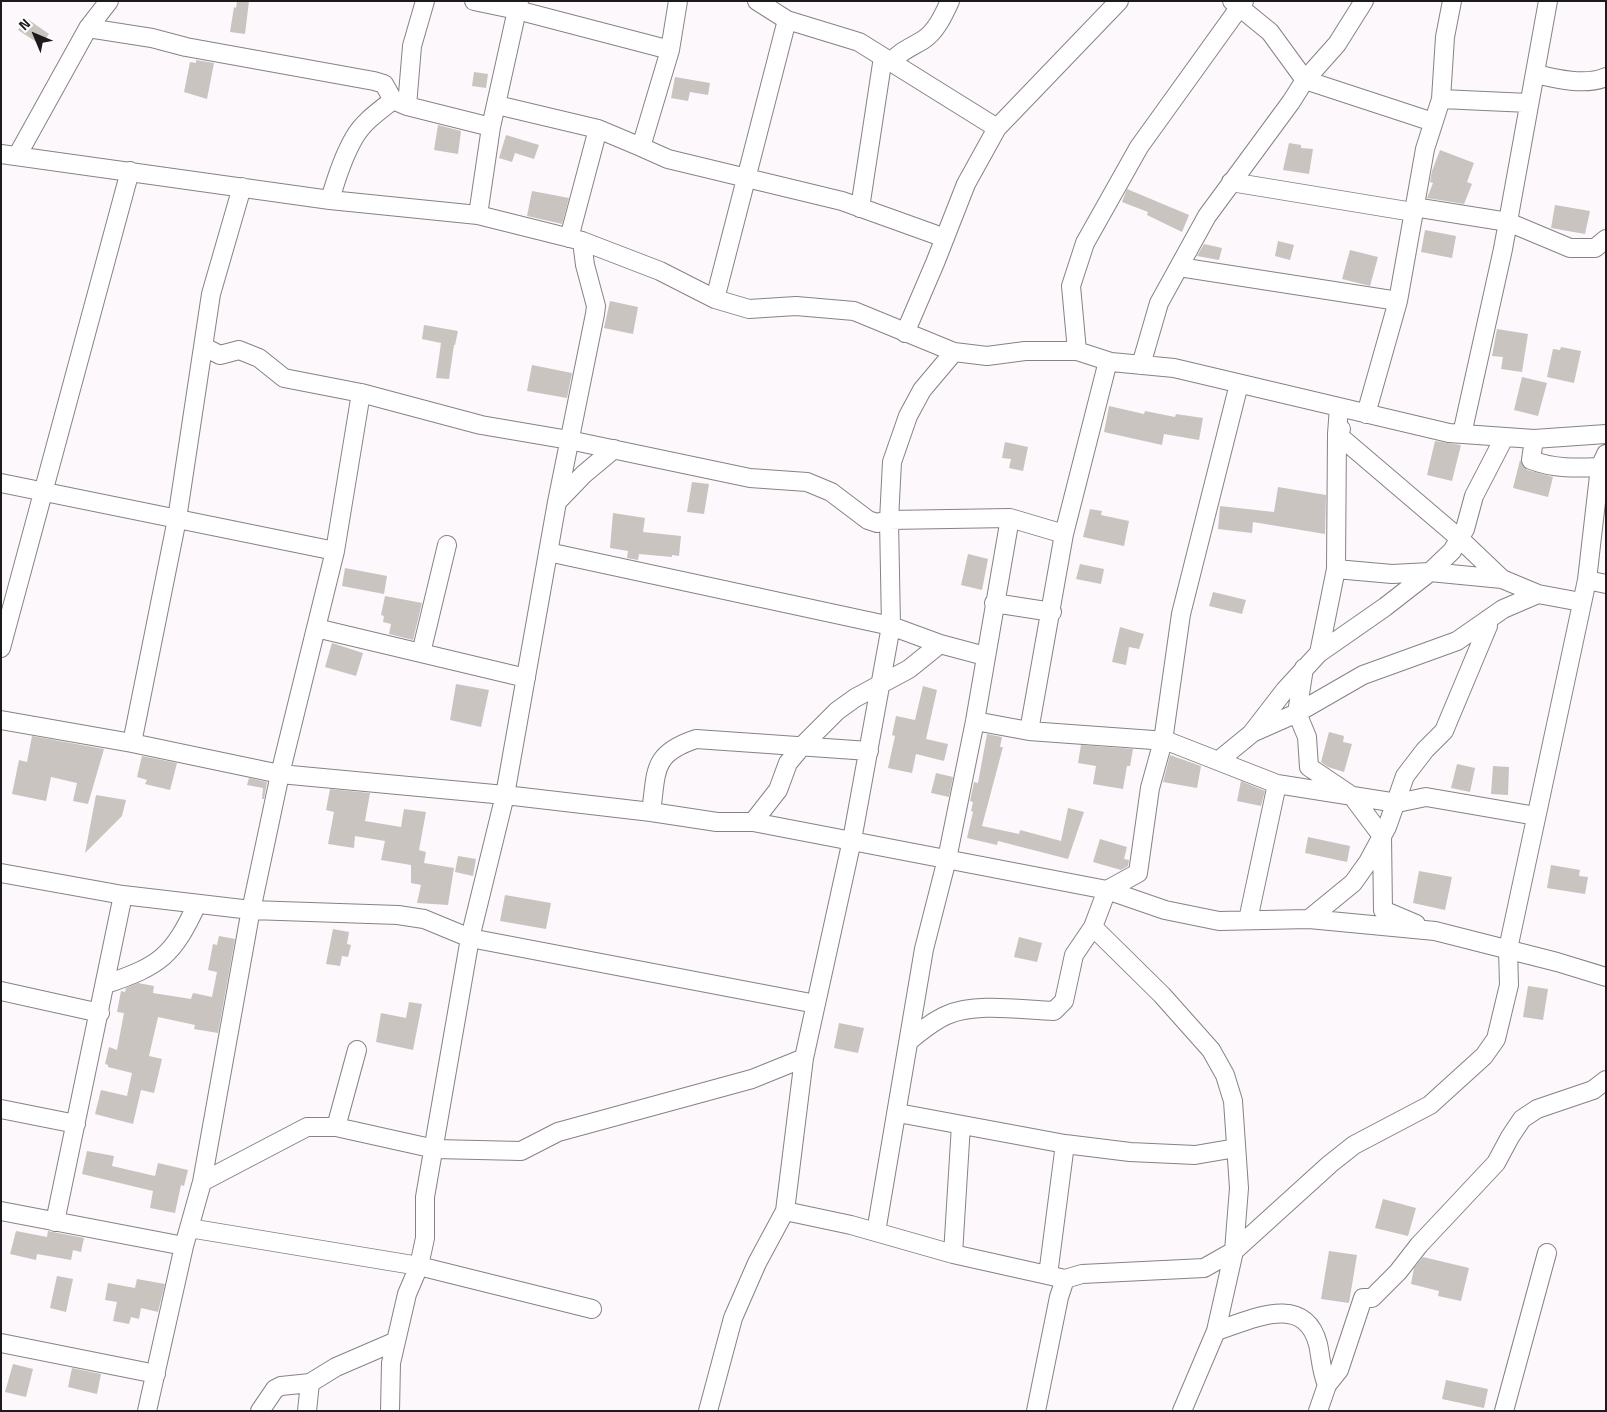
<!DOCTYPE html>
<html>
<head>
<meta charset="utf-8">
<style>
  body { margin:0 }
  #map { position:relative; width:1607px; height:1412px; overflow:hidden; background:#fcf8fc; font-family:"Titillium Web",sans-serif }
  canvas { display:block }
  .frame { position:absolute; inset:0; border:2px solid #1c1a1c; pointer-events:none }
  .north { position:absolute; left:10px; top:10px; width:50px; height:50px; -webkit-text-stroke:4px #fff; paint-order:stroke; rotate:315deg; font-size:14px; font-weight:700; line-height:20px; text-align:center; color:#1c1a1c }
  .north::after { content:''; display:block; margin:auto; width:18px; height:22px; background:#1c1a1c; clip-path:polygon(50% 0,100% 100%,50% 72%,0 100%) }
</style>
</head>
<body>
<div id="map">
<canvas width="1607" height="1412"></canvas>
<div class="frame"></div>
<div class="north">N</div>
</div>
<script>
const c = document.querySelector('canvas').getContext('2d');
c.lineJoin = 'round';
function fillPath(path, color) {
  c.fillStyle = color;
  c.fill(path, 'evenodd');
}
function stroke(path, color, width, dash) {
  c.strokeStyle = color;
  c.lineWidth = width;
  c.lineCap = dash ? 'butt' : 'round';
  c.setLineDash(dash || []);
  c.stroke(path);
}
const building = new Path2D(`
  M237,1H249L245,34L230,32L234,7L236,8Z
  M26,18L49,34L41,45L18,30Z
  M196,60L214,63L207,99L184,92L190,62L196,63Z
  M474,72L488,74L486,88L472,86Z
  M675,77L710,83L708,95L690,92L688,101L671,98Z
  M438,125L461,131L458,154L434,150Z
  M506,135L539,145L534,159L515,153L512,162L499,158Z
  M1289,143L1301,145V148L1313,149L1309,174L1283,170Z
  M1440,150L1474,163L1467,182L1472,184L1464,204L1427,198L1433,183L1430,182L1432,171Z
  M1127,189L1189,215L1182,232L1147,215L1148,212L1122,202Z
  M532,191L569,198L562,224L527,216Z
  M1555,205L1590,211L1585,234L1551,228Z
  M1425,230L1456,236L1452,258L1421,252Z
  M1278,241L1294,245L1290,260L1275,256Z
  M1204,244L1222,248L1219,260L1197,256Z
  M1350,250L1378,257L1370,286L1342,279Z
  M610,301L638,307L633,334L604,328Z
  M424,325L458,331L455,345H454L449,379L436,378L441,343L422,339Z
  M1497,329L1528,334L1522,372L1501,369L1503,357L1492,356Z
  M1561,347L1581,351L1574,383L1547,377L1553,349L1560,350Z
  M532,365L572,373L567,398L527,391Z
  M1522,377L1547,383L1538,416L1514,410Z
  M1109,406L1144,414L1145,411L1175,417L1176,414L1203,418L1199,440L1164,434L1162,445L1104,432Z
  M1435,441L1461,445L1452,481L1427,475Z
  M1005,442L1028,447L1023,471L1009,468L1011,459L1002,458Z
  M1520,460L1527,470L1553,477L1548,497L1513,488Z
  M692,482L709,484L704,514L687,512Z
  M1278,487L1326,495L1325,534L1253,522L1252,533L1218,529L1220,506L1274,512Z
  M1090,509L1102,511L1101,515L1129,521L1124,546L1083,537Z
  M613,513L645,518L643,532L681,536L679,556L672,555V557L639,554L638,560L627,558L628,551L610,548Z
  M968,554L988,559L982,590L961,585Z
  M1080,564L1104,569L1101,584L1076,579Z
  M345,568L387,576L384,594L342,586Z
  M1213,592L1246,600L1242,614L1209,606Z
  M385,596L422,603L413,640L389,634L391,624L383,622L384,616L381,615Z
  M1120,627L1144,634L1139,649L1129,647L1126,665L1112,662Z
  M332,643L363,653L356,676L325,667Z
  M456,684L489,690L481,727L450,720Z
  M923,686L937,690L926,739L948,744L944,761L916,754L912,773L888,768L895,736L892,735L896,716L915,720Z
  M1329,732L1344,736L1343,742L1352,744L1344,772L1328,767L1321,762Z
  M987,734L1002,737L1000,747H1003L982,826L1019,834L1020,830L1061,841L1068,808L1084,812L1068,859L998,841L997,845L967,838L973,812L971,811L973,802L970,801L974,782L978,783Z
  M32,736L104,749L88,804L73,801L77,783L51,777L46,801L12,794L19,760L27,762Z
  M1081,745L1133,749L1130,766H1127L1123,789L1093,784L1096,766L1078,763Z
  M1170,755L1201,766L1197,788L1163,782Z
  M142,756L177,763L170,790L145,784L147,780L137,777Z
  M1457,764L1475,768L1470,792L1451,788Z
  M1493,766L1509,767L1508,795L1491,794Z
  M936,773L953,777L949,797L931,793Z
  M249,778L267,782L264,799H262L263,788L247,785Z
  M1241,781L1265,791L1261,806L1237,801Z
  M330,789L370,793L365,821L401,827L404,809L426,812L419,850L426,852L424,863L454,868L448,905L417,903L421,885L411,883V865L381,860L385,841L355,836L354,848L328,844L334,812L326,810Z
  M96,795L126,800L122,816L85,853Z
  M1308,837L1350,846L1347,862L1305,853Z
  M1100,839L1127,847L1124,859L1129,860L1128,866L1121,870L1093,862Z
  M458,856L476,859L473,876L455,872Z
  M1551,865L1580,870L1579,876L1588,877L1585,894L1547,888Z
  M1419,871L1452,877L1445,910L1413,903Z
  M505,895L551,903L546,929L500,921Z
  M333,929L349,932L347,944L351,945L348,957L342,956L340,966L326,964Z
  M219,936L235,939L218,1033L194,1029L195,1025L158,1017L149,1056L162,1059L154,1093L141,1090L133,1124L95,1114L101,1090L127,1096L132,1073L108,1067V1065L105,1064L109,1047L117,1050L124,1013L117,1012L121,991L125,992L126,988L138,983L154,986L153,993L191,999L193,993L212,997L217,972L208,970L213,944L217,945Z
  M1019,937L1042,943L1037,962L1014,957Z
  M1528,986L1548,989L1543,1020L1523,1017Z
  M409,1002L422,1004L413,1050L376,1042L381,1013L406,1018Z
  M839,1023L864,1028L858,1053L834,1048Z
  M87,1151L114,1156L112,1166L155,1176L158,1163L188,1170L184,1186L181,1185L175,1213L150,1208L153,1191L82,1174Z
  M1383,1199L1416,1208L1408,1236L1375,1228Z
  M16,1231L47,1237L48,1231L84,1238L81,1252L73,1250L71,1260L37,1254L36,1260L10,1254Z
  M1329,1251L1357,1255L1349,1303L1321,1299Z
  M1423,1257L1469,1268L1461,1301L1438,1296L1439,1291L1411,1284L1414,1268Z
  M57,1276L73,1279L66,1312L50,1308Z
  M137,1279L165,1284L158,1312L141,1308L139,1319L131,1317L129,1324L113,1321L117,1302L105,1300L108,1283L135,1288Z
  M13,1364L33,1369L26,1397L5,1392Z
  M72,1368L101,1374L97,1394L68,1387Z
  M1446,1380L1488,1389L1484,1408L1442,1399Z`);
const minor = new Path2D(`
  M474,1L517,10L670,50L678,1
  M1364,1L1337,44L1305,80L1433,122
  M787,20L859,42L997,128
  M88,28L152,38L186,47L374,81L384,84L393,100L407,106L491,127
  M891,62C902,50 910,48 923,40C936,32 944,14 950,1
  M1536,74C1556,79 1586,86 1606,77
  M1441,99L1445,37L1452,1
  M497,105L598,129L641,147L670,50
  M407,106L412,46L425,1
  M641,147L668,159L842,201L945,238
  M1,154L330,200L478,215L582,241L660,271L715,299L749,309L796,306L854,311L954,352L987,356L1025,351H1077L1111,362L1174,368L1449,433L1534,439L1606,434
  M17,156L88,28L109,1
  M1231,182L1413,212
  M330,200C336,179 343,157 354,138C363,122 379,111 393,100
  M1414,207L1508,222L1570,248H1595L1606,239
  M860,208L883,57
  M478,215L491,127L519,1
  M569,238L598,129
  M1179,267L1398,301
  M715,299L787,20L757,1
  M905,333L935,263L966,184L997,128L1119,1
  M204,347L220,355L239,350L259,358L284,378L361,393L481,425L569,440L750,478L807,482L831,492L868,520L877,523L889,520L1010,518L1064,534
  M1077,351L1071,286L1085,243L1139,147L1244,1
  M1141,365L1159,303L1207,216L1291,102L1305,80L1270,32L1232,1
  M1339,407L1337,434L1459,538L1502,579L1538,594L1581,602
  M1366,414L1398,301L1425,149L1441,99L1529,103
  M1462,434L1503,249L1548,1
  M1534,439L1531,460C1554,469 1577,468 1600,467
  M1,483L335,551
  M557,502L584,474L614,449
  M548,552L891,626L940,644L985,656
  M1336,569L1392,574L1430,572L1502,579
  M1587,580L1606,584
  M994,603L1052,612
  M316,628L526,678
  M1,648L130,171
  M421,653L447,545
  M1319,653L1336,569L1337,434L1341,429
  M1304,668L1297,713L1307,737L1309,767L1352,796L1382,836L1383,910L1416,924
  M1,720L132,743L280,774L505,795L651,812L717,822H753L1107,890L1165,910L1219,921L1309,919L1435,931L1557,962L1606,977
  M975,721L1029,731L1167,741L1277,784L1397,803L1426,797L1536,816
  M1029,731L1064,534L1108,361
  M1254,732L1297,713L1363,675L1457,641L1503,609L1538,594
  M132,743L177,519L211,294L242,187
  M1218,761L1251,734L1285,690L1319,653L1385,607L1430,572L1452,551L1465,529L1474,496L1504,438
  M651,812C657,771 651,754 696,739L869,751
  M753,822L778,790L788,763L803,745L837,711L855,698L909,669L940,644
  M1,873L123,895L251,910L398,915L424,919L470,938L505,795L557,502L595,314L596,306L585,265L582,241
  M1309,919L1353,883L1368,862L1387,827L1405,776L1425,750L1444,731L1488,626V619
  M1248,920L1277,784
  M106,984C160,966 173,956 197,904
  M1,991L100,1013
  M909,1041C921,1031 933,1021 947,1015C976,1002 1022,1010 1054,1011L1064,1001L1074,955L1093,927
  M1,1109L76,1124
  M898,1113L1065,1144L1130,1152L1195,1155L1236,1148
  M336,1127L357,1050
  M202,1182L307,1127H336L435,1149L521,1151L558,1132L752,1079L804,1058
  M1,1211L184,1246
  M785,1211L851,1225L953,1254L1065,1279
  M55,1222L123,895
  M189,1228L419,1266L592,1309
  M876,1232L924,949L947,859L975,721L1010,518
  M953,1254L961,1125
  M1048,1275L1065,1144
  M1216,1331C1251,1320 1304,1292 1318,1344C1321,1358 1321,1371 1327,1385
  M1,1343L156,1374
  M147,1411L184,1246L202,1182L249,920L280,774L335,551L361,393
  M260,1411L275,1389L281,1386L310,1383L336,1367L394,1342
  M307,1411L310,1383
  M390,1411L391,1363L407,1294L419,1266L425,1238V1197L470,938L816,1004
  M708,1411L733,1318L757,1263L785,1211L804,1058L852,840L891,626L889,520L892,462L908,416L922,390L954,352
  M1036,1411L1059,1297L1065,1279L1082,1274L1204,1268L1234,1251L1330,1164L1354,1145L1430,1105L1484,1056L1496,1039L1509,985L1508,949L1587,580L1600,467L1606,454
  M1182,1411L1216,1331L1234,1251L1239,1188L1233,1101L1225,1075L1211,1050L1162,995L1093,927L1107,890L1138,873L1150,788L1163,741L1181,614L1239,384
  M1318,1411L1327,1385L1339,1370L1363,1298H1372L1398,1272L1419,1245L1496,1163L1510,1137L1522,1119L1537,1109L1593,1090L1606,1080
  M1504,1411L1547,1253`);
fillPath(building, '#c9c4c0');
stroke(minor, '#868286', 20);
stroke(minor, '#fff', 18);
</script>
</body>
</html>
